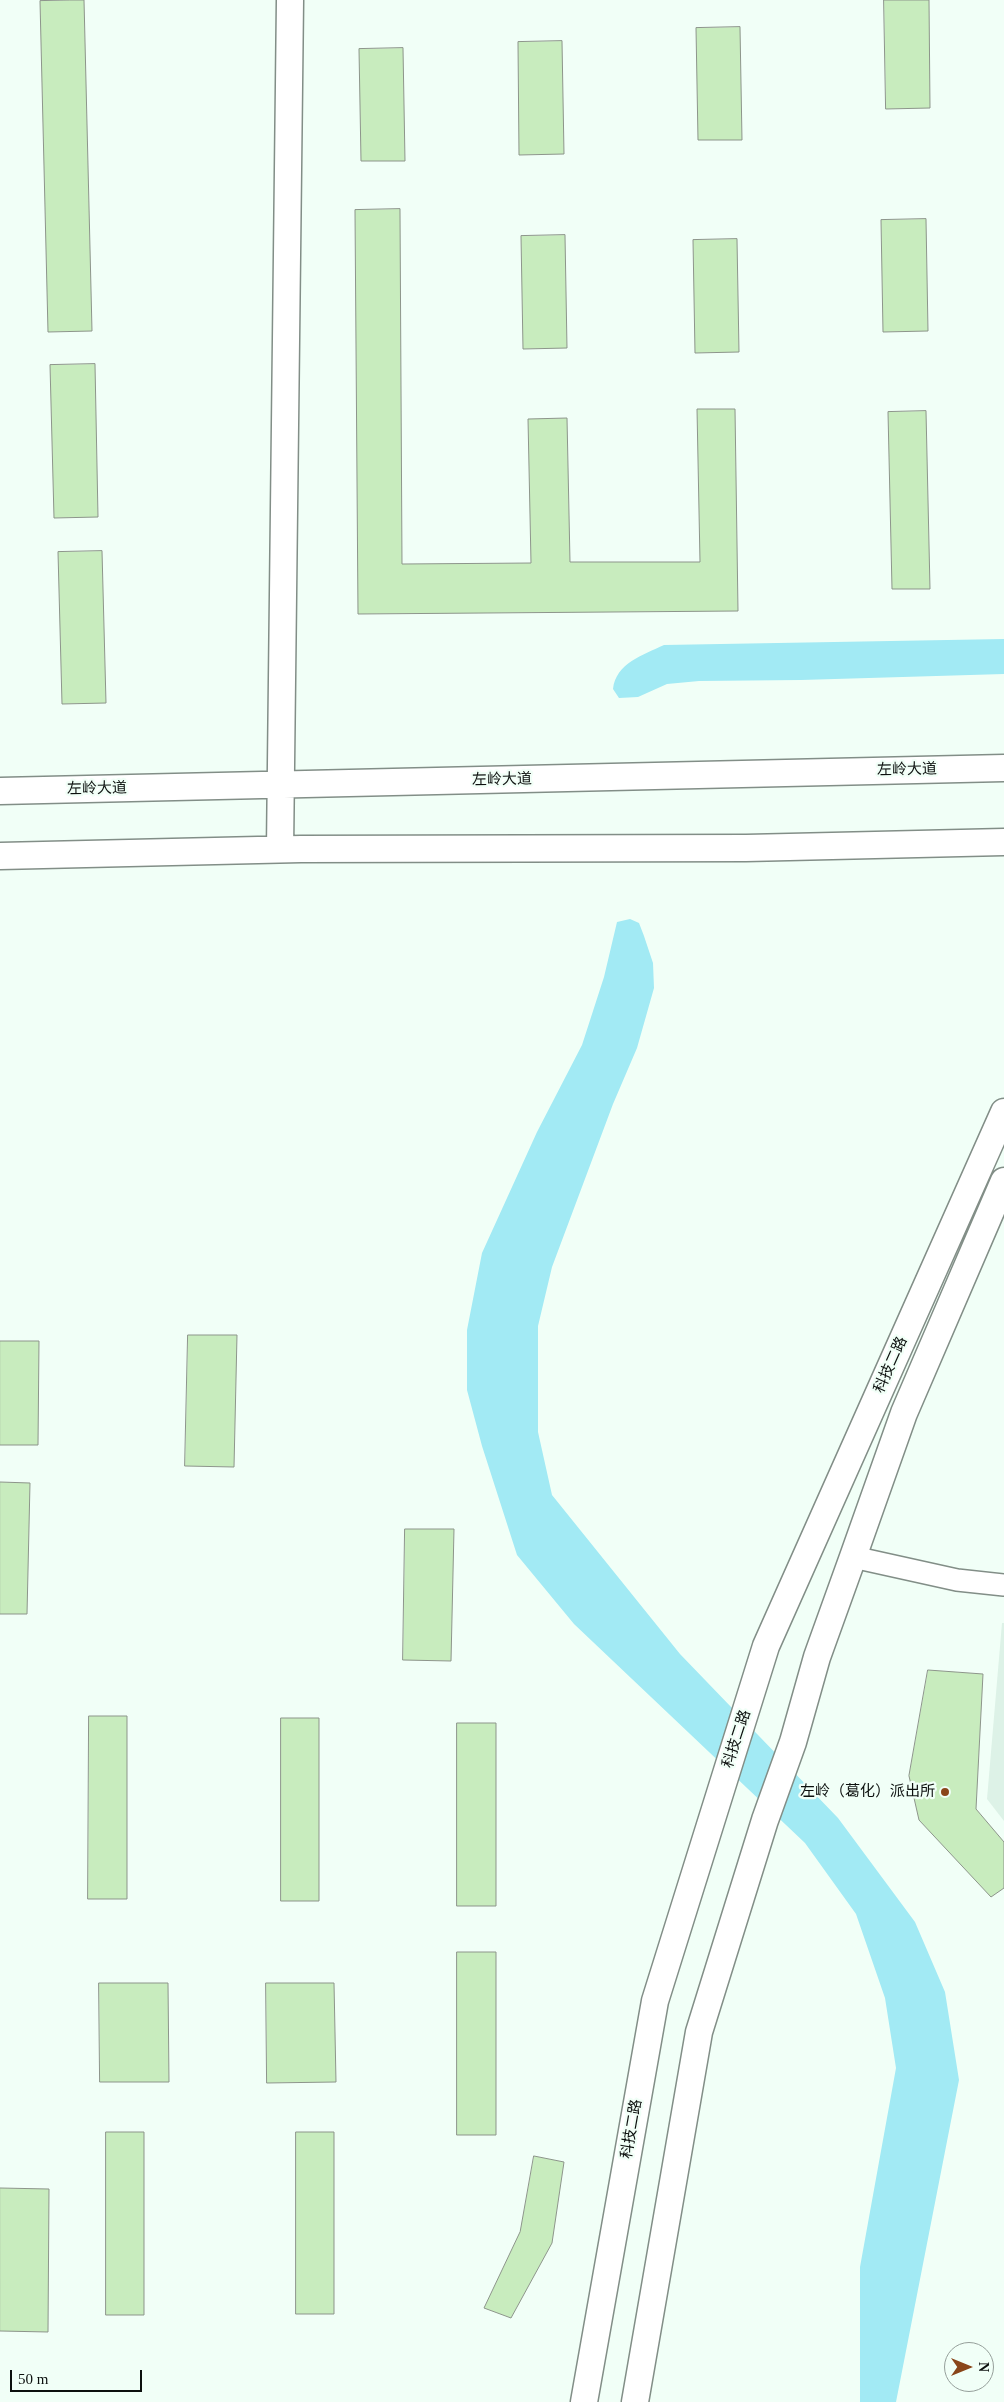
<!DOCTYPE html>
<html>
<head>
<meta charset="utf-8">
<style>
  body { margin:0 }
  #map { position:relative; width:1004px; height:2402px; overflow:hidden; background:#f1fff7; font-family:"Times New Roman",serif }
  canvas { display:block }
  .north { position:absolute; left:944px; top:2342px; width:50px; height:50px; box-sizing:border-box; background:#f1fff7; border:1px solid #959f9a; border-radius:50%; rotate:90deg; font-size:14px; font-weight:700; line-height:20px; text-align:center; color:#0c100e }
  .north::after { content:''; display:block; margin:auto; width:18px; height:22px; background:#8a461a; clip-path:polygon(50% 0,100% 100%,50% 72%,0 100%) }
  .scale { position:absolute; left:10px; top:2370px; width:132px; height:22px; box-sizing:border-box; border:2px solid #0c100e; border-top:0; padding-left:6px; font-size:15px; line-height:18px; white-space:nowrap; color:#0c100e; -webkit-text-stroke:4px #f1fff7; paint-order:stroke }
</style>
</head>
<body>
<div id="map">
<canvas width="1004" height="2402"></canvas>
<div class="north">N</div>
<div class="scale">50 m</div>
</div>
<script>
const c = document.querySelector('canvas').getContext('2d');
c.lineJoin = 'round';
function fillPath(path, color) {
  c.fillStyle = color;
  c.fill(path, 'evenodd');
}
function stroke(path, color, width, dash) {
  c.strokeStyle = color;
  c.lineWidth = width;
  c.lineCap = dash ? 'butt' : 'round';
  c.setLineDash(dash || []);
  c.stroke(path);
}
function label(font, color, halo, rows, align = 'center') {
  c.font = font + ' "Times New Roman","Noto Sans SC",serif';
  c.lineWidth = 4.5;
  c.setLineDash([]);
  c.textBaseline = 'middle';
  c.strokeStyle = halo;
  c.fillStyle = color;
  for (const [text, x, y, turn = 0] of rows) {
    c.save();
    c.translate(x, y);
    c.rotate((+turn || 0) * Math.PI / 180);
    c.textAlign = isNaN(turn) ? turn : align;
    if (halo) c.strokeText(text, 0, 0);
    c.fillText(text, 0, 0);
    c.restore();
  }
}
const built = new Path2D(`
  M1002,1623H1004V1821L987,1799Z`);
const water = new Path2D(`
  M1004,639V674L801,680L699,681L667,684L638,697L619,698L613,689C616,663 643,655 664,645Z
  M630,919L639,923L644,936L653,963L654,988L637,1048L613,1104L552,1267L538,1326V1432L552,1495L680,1654L838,1818L915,1922L945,1992L959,2080L896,2402H860V2267L896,2068L885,1998L856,1914L805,1843L574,1624L517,1555L482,1446L467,1390V1330L482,1253L537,1132L582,1045L604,977L617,922Z`);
const building = new Path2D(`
  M70,0H84L92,331L48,332L40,1Z
  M884,0H929L930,108L886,109Z
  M740,27L742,140H698L696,28Z
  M562,41L564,154L519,155L518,42Z
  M403,48L405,161H361L359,49Z
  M400,209L402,564L531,563L528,419L567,418L570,562H700L697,409H735L738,611L358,614L355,210Z
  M926,219L928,331L883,332L881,220Z
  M565,235L567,348L523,349L521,236Z
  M737,239L739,352L695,353L693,240Z
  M95,364L98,517L54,518L50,365Z
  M926,411L930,589H892L888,412Z
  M102,551L106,703L62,704L58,552Z
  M188,1335H237L234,1467L185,1466Z
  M0,1341H39L38,1445H0Z
  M0,1482L30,1483L27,1614H0Z
  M405,1529H454L451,1661L403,1660Z
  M928,1670L983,1674L976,1809L1004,1842V1888L991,1897L919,1820L909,1776Z
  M89,1716H127V1899H88Z
  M281,1718H319V1901H281Z
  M457,1723H496V1906H457Z
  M457,1952H496V2135H457Z
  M99,1983H168L169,2082H100Z
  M266,1983H334L336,2082L267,2083Z
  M106,2132H144V2315H106Z
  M296,2132H334V2314H296Z
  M534,2156L564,2162L552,2243L511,2318L484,2308L520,2232Z
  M0,2188L49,2189L48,2332L0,2331Z`);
const minor = new Path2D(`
  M853,1557L957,1580L1004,1585`);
const tertiary = new Path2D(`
  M0,791L1004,768
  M280,849L290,0
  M0,856L301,849L746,848L1004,842
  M584,2402L655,2001L766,1646L1004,1112
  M635,2402L699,2032L765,1820L793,1742L817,1657L853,1557L904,1413L1004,1181`);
const markers = [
  [945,1792,5,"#8a461a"]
];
const streetNames = [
  ["左岭大道",907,770,-1],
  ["左岭大道",502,780,-1],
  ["左岭大道",97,789,-1],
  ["科技二路",891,1365,-66],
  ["科技二路",737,1739,-72],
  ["科技二路",632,2129,-80]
];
const poiNames = [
  ["左岭（葛化）派出所",935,1792]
];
fillPath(built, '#ddf2e7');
fillPath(water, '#a2eaf4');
fillPath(building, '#c8ecbe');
stroke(building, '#8d958b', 1);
stroke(minor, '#828e87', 24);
stroke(tertiary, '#828e87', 29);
stroke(minor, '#fff', 21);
stroke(tertiary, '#fff', 26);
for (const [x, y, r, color] of markers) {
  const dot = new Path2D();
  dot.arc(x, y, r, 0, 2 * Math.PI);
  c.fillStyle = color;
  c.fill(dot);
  stroke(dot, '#f1fff7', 2);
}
label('15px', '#0c100e', '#f1fff7', streetNames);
label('15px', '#0c100e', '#f1fff7', poiNames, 'right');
</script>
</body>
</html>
